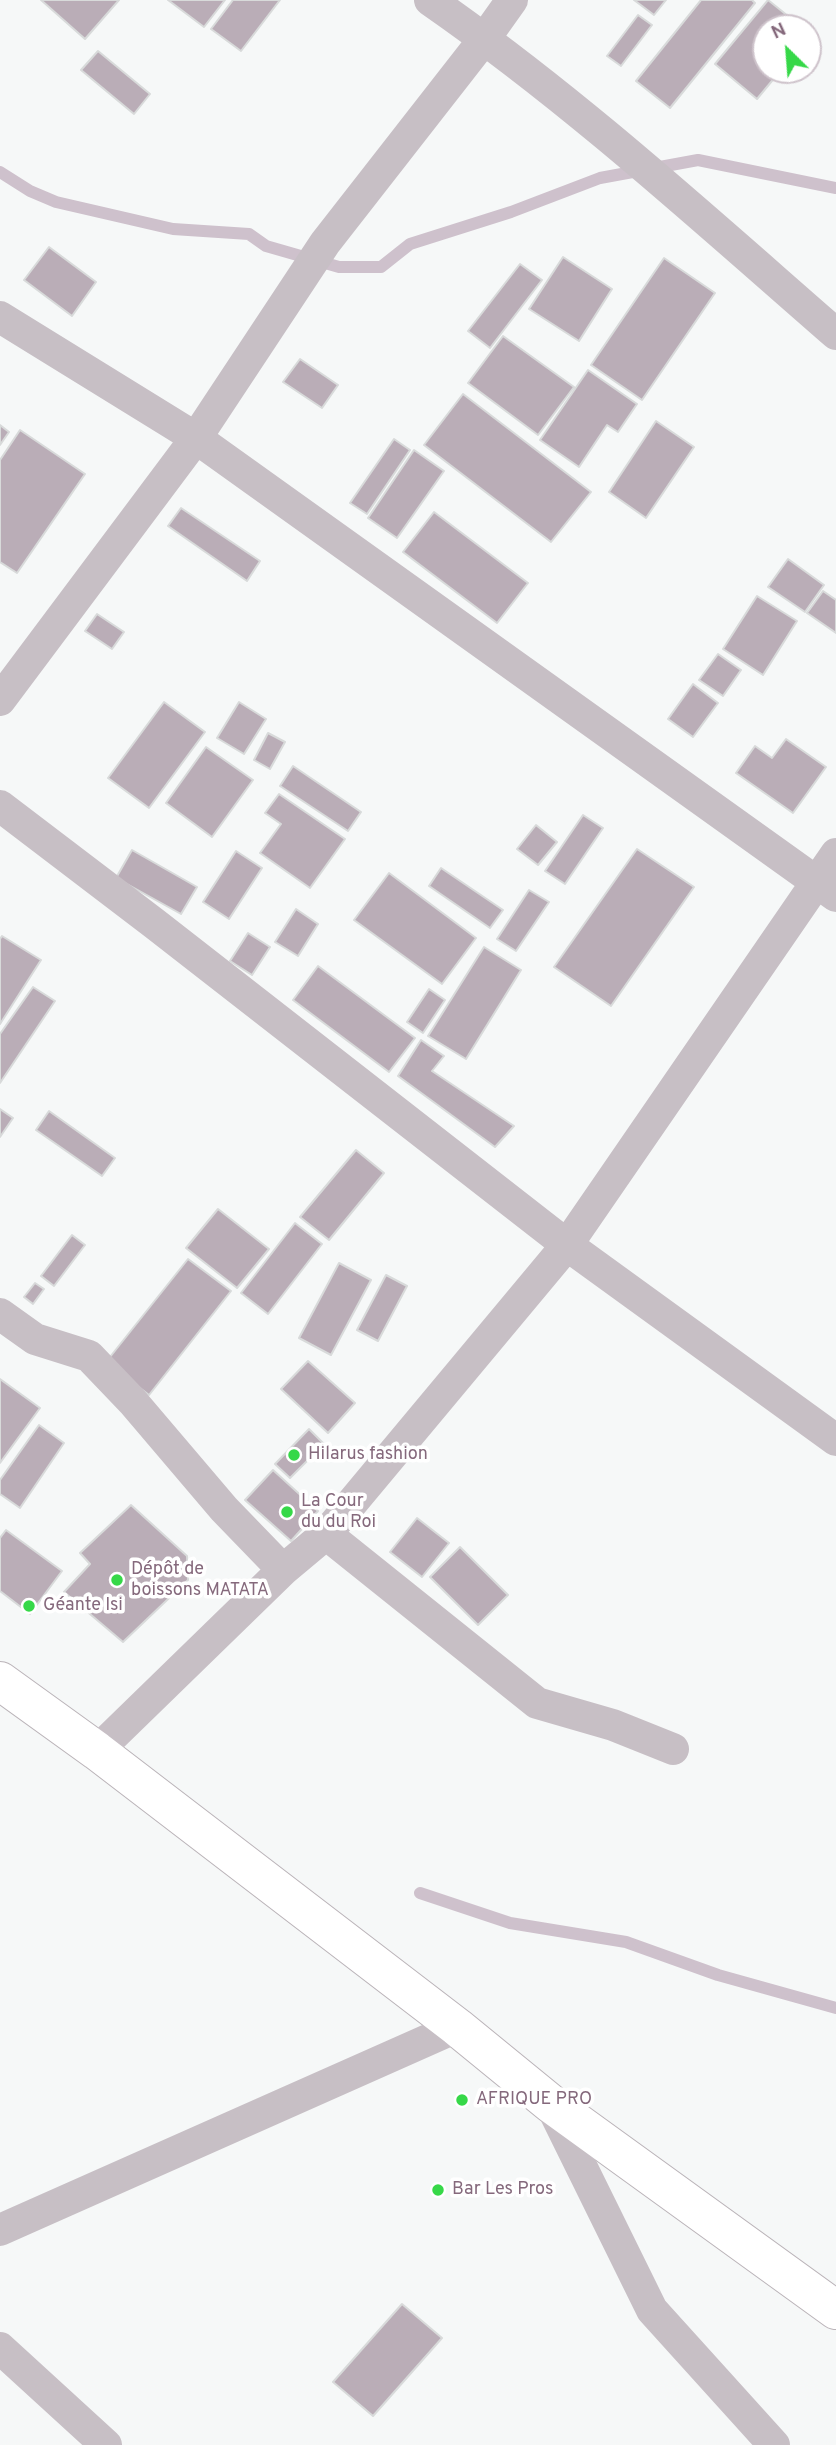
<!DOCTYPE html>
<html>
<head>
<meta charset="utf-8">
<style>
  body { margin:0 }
  #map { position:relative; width:836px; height:2445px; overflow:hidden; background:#f6f8f8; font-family:Overpass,sans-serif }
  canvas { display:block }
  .north { position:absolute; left:752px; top:14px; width:70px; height:70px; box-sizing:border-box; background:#fff; border:2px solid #cec3cb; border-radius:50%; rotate:335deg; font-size:19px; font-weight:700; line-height:28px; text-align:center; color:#85697c }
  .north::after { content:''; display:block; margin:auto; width:24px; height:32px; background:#36d848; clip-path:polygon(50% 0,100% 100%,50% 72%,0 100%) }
</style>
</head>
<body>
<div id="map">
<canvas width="836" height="2445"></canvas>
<div class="north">N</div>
</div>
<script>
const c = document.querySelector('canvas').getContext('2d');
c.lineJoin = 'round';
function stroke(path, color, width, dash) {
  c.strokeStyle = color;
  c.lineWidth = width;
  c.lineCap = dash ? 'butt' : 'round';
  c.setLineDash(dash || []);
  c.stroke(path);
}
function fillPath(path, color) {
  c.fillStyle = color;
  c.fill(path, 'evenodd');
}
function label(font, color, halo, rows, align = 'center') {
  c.font = font + ' Overpass,sans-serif';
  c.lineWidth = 7;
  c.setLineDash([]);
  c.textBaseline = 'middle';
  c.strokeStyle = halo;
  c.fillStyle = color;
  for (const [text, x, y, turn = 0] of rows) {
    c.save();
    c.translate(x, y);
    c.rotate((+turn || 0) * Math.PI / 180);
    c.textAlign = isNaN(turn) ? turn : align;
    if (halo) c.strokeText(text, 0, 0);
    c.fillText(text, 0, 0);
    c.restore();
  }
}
const stream = new Path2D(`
  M0,172L30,191L56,202L173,229L249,234L266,246L339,267H381L410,244L511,212L600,178L698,160L836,188
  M420,1893L510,1923L626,1942L718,1975L836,2008`);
const building = new Path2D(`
  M41,0H119L85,39Z
  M168,0H225L204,27Z
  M233,0H280L241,51L211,29Z
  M634,0H666L654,15Z
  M701,0H752L755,3L670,108L636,81Z
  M768,0L803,28H766V70H781L757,99L715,64Z
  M638,15L652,25L621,66L607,56Z
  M98,51L150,94L134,114L81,70Z
  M49,247L96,282L72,316L24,280Z
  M563,257L612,289L579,341L529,309Z
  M664,258L715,293L642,400L591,365Z
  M520,264L542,280L490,348L468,331Z
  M503,336L574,387L538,435L468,383Z
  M300,359L338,385L322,408L283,382Z
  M588,370L637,404L618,432L607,425L579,467L540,440Z
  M463,394L591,492L551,542L424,445Z
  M656,421L694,447L646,518L609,492Z
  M0,425L9,432L0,445Z
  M20,430L85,474L17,573L0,562V460Z
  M394,439L410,450L367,514L350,503Z
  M414,450L444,471L397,538L368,518Z
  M181,508L260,561L247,581L168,526Z
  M434,512L528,583L497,623L403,552Z
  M788,559L824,585L805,612L768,587Z
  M823,591L836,600V633L807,613Z
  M757,596L797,621L763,675L723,649Z
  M97,614L124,632L112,649L85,631Z
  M718,654L741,670L723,696L699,680Z
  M693,684L718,703L693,737L668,719Z
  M164,702L205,732L149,808L108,778Z
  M239,702L266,719L244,754L217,738Z
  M268,733L285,742L270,769L254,760Z
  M786,739L826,767L793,813L736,773L755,746L772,758Z
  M206,747L253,780L212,837L166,803Z
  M293,766L361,812L348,831L280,786Z
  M279,794L345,839L310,888L260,853L281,824L265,813Z
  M583,815L603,828L565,884L545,871Z
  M536,825L557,842L538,865L517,849Z
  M637,849L694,887L611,1006L554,967Z
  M132,850L197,887L181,914L116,878Z
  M236,851L262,868L229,919L203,902Z
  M441,868L503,910L490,928L429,886Z
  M389,873L476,938L442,984L354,920Z
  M529,890L549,902L516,951L497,939Z
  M296,909L318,924L298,956L275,942Z
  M248,933L270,947L252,975L230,961Z
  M2,936L41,960L0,1024V939Z
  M484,947L521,970L466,1059L428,1036Z
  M318,966L415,1038L389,1072L293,1000Z
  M33,987L55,1001L0,1083V1034Z
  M429,989L445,1000L423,1033L407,1022Z
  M421,1040L444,1056L432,1071L514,1126L495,1147L398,1076Z
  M0,1109L13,1118L0,1137Z
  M49,1111L115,1158L102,1176L36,1130Z
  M356,1150L384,1173L329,1240L300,1217Z
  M218,1209L269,1249L237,1288L186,1248Z
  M295,1223L322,1244L268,1314L241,1293Z
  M72,1235L85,1245L54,1286L41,1276Z
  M188,1259L231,1291L149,1395L106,1362Z
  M339,1263L371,1280L331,1355L299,1338Z
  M386,1275L407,1286L378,1341L357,1330Z
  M35,1283L44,1289L33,1304L24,1297Z
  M308,1361L355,1403L328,1433L281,1389Z
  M0,1379L40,1408L0,1463Z
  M39,1425L64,1443L20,1508L0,1494V1480Z
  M309,1429L324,1444L290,1478L275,1464Z
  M273,1470L318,1511L291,1541L245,1500Z
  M131,1505L187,1556L188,1580L123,1642L64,1592L90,1564L80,1553Z
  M417,1518L449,1543L422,1577L390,1552Z
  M6,1530L62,1571L30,1614L0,1591V1538Z
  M460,1547L508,1595L478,1625L430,1577Z
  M402,2304L442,2338L373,2416L333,2382Z`);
const minor = new Path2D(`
  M430,0C574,100 704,219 836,334
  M0,317L196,438L836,896
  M0,700L196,438L325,243L485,38L512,0
  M0,806L155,924L567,1245L836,1440
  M0,1314L35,1339L89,1356L133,1402L224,1509L283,1570
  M326,1534L537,1703L613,1725L673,1749
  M97,1751L283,1570L326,1534L567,1245L836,854
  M550,2103L652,2310L774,2445
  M0,2230L457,2027
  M0,2348L106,2445`);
const trunk = new Path2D(`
  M0,1681L97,1751L457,2027L550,2103L836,2310`);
const markers = [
  [294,1455,7,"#36d848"],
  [287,1512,7,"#36d848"],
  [117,1580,7,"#36d848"],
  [29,1606,7,"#36d848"],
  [462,2100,7,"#36d848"],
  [438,2190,7,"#36d848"]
];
const poiNames = [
  ["Hilarus fashion",308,1455],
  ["La Cour",301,1502],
  ["du du Roi",301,1523],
  ["Dépôt de",131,1570],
  ["boissons MATATA",131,1591],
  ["Géante Isi",43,1606],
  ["AFRIQUE PRO",476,2100],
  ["Bar Les Pros",452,2190]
];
stroke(stream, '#cec1cc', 12);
fillPath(building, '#baadb7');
stroke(building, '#d8dada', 2);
stroke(trunk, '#bab3b8', 40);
stroke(minor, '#c7bfc5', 32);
stroke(trunk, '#fff', 38);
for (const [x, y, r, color] of markers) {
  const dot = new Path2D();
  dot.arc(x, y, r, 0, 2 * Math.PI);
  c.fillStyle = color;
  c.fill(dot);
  stroke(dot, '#fff', 2.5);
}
label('18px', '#85697c', '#fff', poiNames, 'left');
</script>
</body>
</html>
